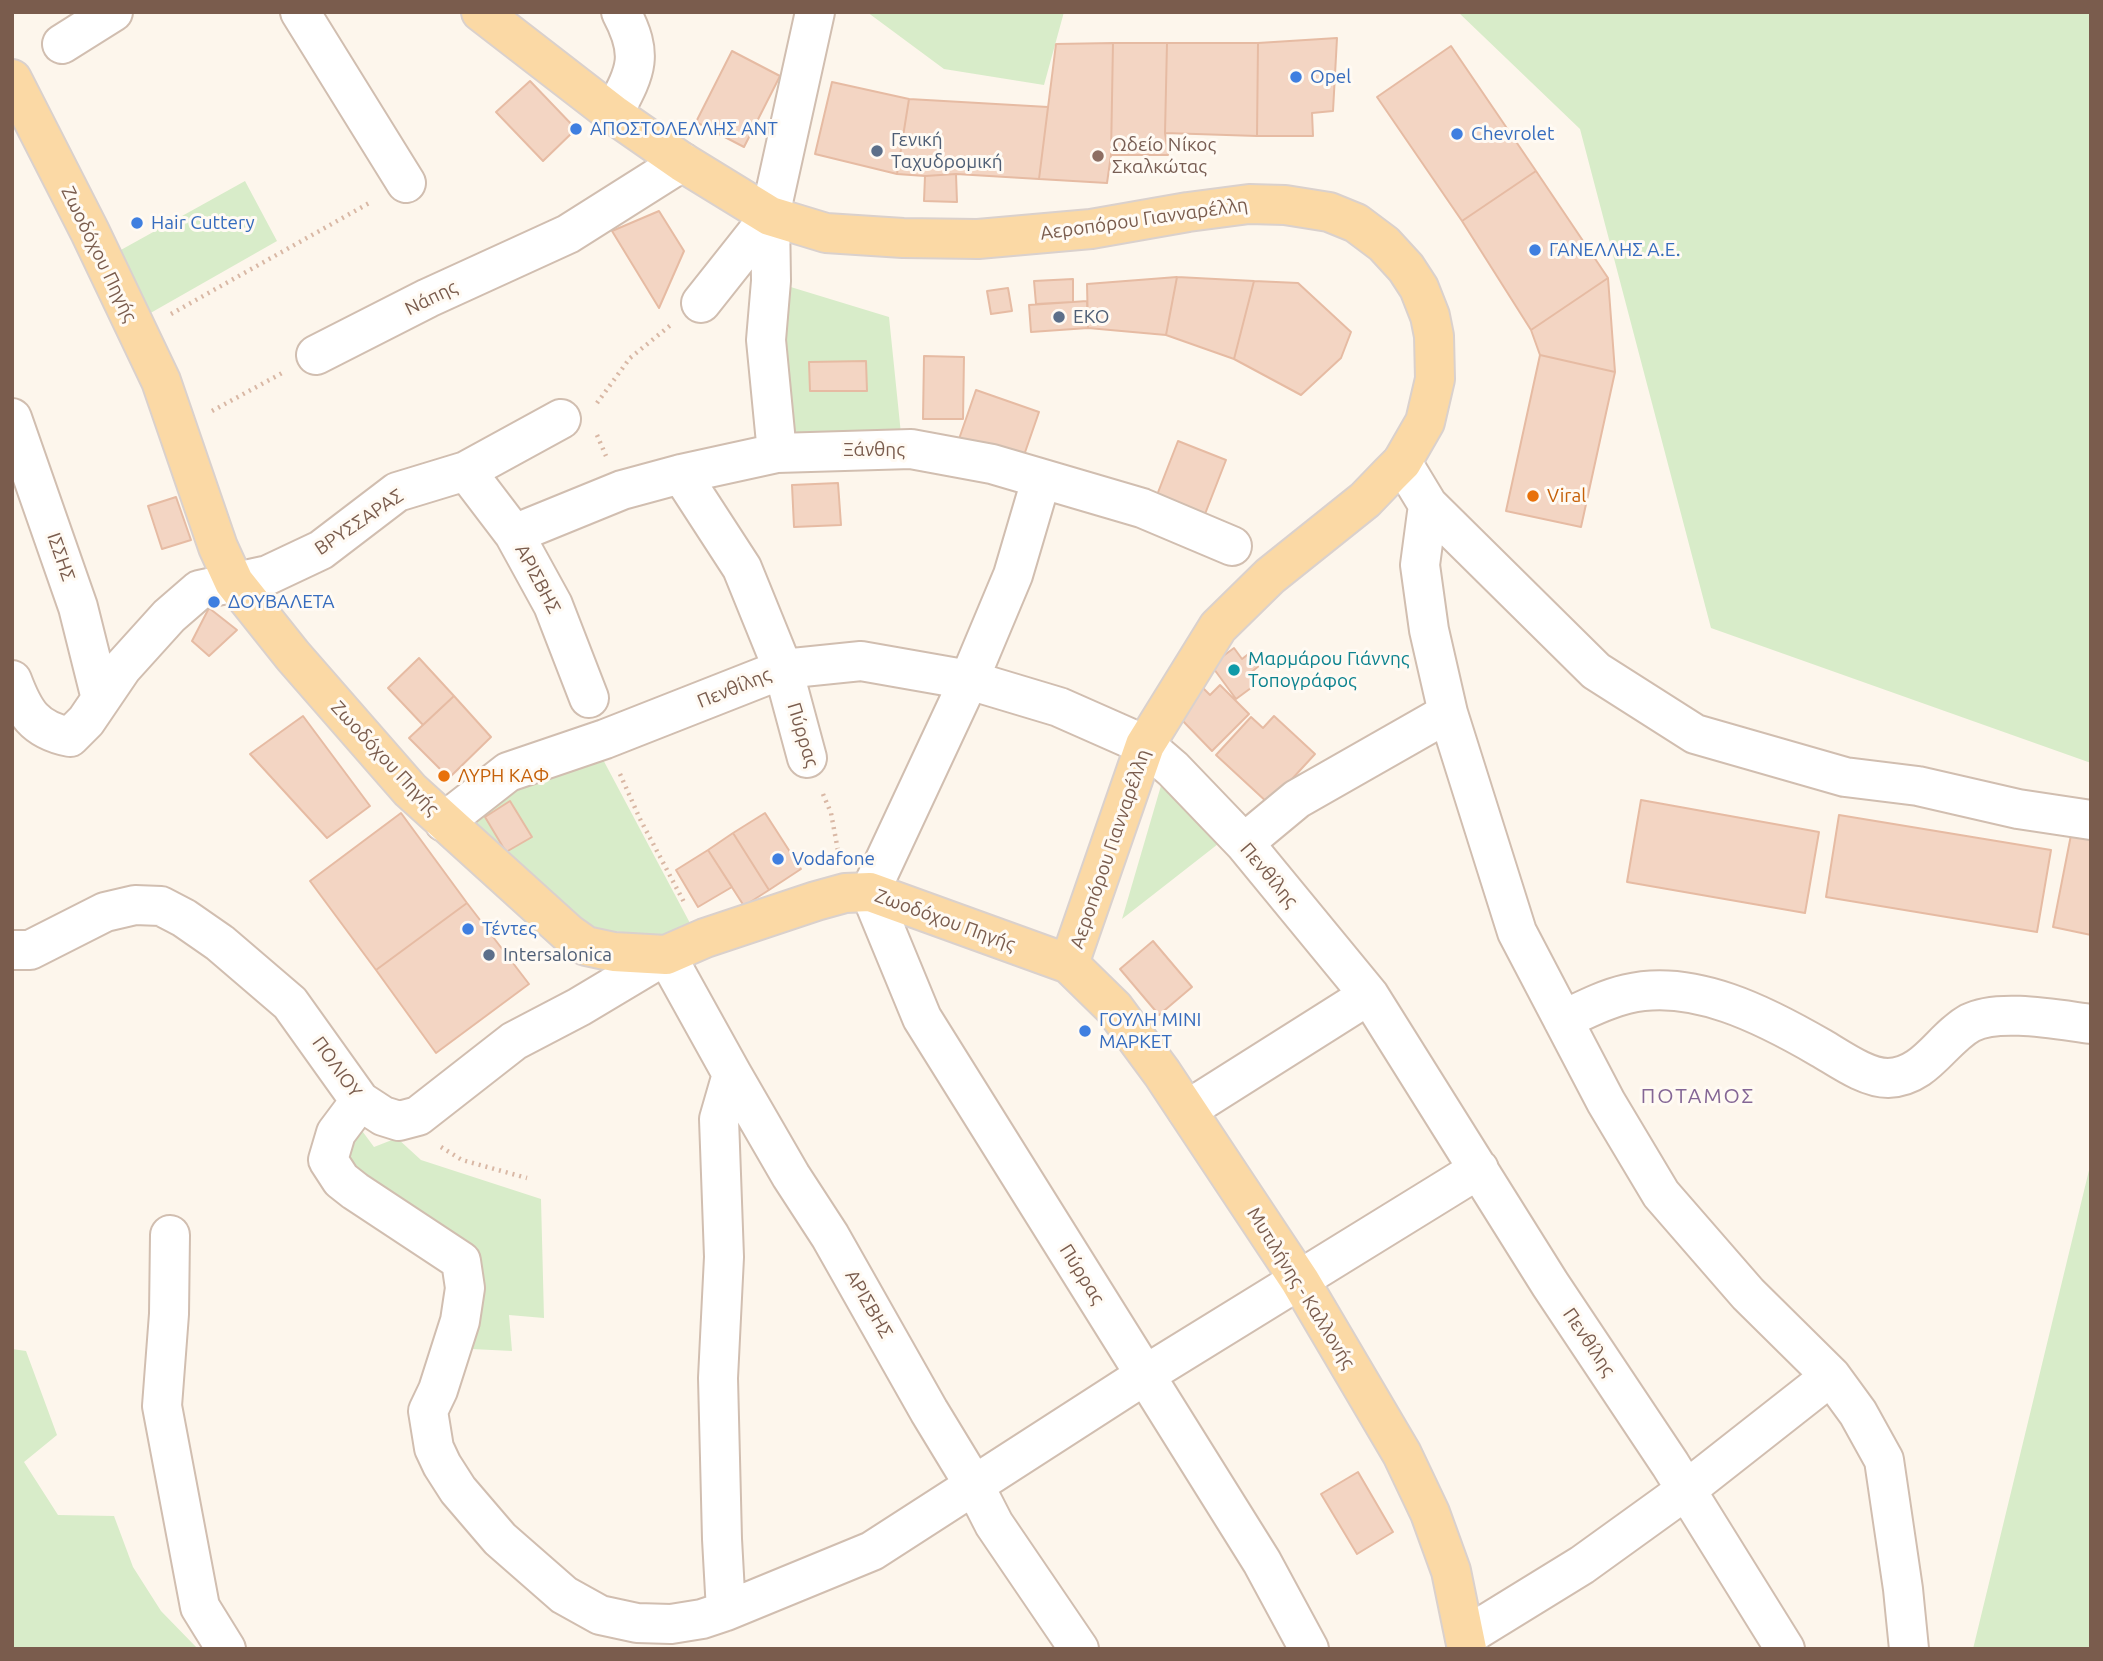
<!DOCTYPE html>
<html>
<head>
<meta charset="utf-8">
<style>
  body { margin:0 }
  #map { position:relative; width:2103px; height:1661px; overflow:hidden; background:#fdf6ec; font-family:Ubuntu,sans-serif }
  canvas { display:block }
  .frame { position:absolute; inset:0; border:14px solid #7a5c4d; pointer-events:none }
</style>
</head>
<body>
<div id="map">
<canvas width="2103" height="1661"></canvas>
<div class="frame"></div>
</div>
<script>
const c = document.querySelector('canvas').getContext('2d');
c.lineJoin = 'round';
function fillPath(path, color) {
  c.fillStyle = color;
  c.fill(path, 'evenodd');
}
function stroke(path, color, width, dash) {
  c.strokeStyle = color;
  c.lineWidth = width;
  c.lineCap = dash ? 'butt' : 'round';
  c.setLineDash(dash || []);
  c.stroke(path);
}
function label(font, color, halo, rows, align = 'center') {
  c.font = font + ' Ubuntu,sans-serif';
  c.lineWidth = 6;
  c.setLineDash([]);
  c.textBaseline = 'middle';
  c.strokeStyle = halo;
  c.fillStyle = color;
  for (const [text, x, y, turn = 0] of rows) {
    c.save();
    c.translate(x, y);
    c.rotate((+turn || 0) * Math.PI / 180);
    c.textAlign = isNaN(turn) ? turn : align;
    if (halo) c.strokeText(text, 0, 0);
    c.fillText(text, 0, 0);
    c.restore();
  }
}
const green = new Path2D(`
  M867,12H1064L1044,85L944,69Z
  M1458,12H2091V763L1711,628L1580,129Z
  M245,181L277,241L140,319L110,256Z
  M771,281L889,317L901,434L790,437Z
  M599,752L691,925L665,936L612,931L586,925L455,819L513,777Z
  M1165,772L1227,837L1122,919Z
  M357,1124L374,1147L397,1138L421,1160L541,1199L544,1318L509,1315L512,1351L472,1349L482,1297L353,1176L343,1149Z
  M2091,1162V1649H1973Z
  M12,1349L26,1351L57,1435L24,1462L58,1515L114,1516L133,1567L161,1611L198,1649H12Z`);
const building = new Path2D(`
  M1337,38L1333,111L1312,113L1313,136H1257L1258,43Z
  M1113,43L1111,155L1107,183L1039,179L1056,44Z
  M1113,43H1167L1165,133L1168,155H1111Z
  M1167,43H1258L1257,136L1165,133Z
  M1451,46L1536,171L1462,221L1377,97Z
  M732,51L780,76L744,147L696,122Z
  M530,81L576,129L543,161L496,112Z
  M832,82L909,99L897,174L815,154Z
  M909,99L1048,107L1039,179L956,174L925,176L897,174Z
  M1536,171L1608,278L1531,330L1462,221Z
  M956,174L957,202L924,201L925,176Z
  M659,211L684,251L659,308L612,231Z
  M1177,277L1254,281L1234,359L1166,335Z
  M1177,277L1166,335L1088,328L1087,284Z
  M1608,278L1615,372L1540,355L1531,330Z
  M1073,279V302L1036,304L1034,281Z
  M1254,281L1298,283L1351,332L1341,358L1301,395L1234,359Z
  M1008,288L1012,311L991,314L987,291Z
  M1087,301L1088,328L1031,332L1029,305Z
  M1540,355L1615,372L1581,527L1506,511Z
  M924,356L964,357L963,419H923Z
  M866,361L867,391H810L809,362Z
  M976,390L1039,412L1022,461L959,439Z
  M1178,441L1226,460L1205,514L1157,495Z
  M838,483L841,525L794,527L792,485Z
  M176,497L191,540L162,549L148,506Z
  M209,608L237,630L209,656L192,641Z
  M1234,648L1242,659L1251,652L1260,665L1248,675L1255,685L1236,699L1211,665Z
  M419,658L454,696L423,725L388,688Z
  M1220,685L1249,714L1212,751L1179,717L1201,686L1210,695Z
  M454,696L491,737L449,778L409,738Z
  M303,716L370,806L327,838L250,754Z
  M1274,716L1315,754L1269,804L1216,755L1251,717L1263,728Z
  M1641,800L1819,832L1805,913L1627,882Z
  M510,801L532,837L506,852L485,817Z
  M401,813L467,903L376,970L310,881Z
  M765,813L801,869L769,890L733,833Z
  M1839,815L2051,850L2037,932L1826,897Z
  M733,833L769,890L744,906L708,850Z
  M2071,835L2091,839V935L2053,927Z
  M708,850L732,887L698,907L676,870Z
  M467,903L529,984L436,1053L376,970Z
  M1153,941L1192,987L1159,1015L1120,969Z
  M1358,1472L1393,1532L1357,1554L1321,1494Z`);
const path = new Path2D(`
  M171,314L371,202
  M597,403L630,358L672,324
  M212,411L284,372
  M597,435L606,456
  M620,774L640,819L685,904
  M823,794L831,813L839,856
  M441,1147L462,1160L527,1178`);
const minor = new Path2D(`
  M300,12L406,183
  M62,44L113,12
  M613,114C635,72 645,57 621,12
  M701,303L770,216
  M316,355L428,298L568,234L682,162
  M12,418L78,607L101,699
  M777,453L766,340L771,281L770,216L815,12
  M1402,462L1428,505L1596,671L1695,734L1845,777L1918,786L2018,809L2091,820
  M466,471L514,534L553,605L589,698
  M681,474L742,568L783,669L807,758
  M1041,480L1013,575L969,680L870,892L922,1018L1262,1562L1309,1649
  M1428,505L1420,565L1429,630L1448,713L1517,932L1606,1102L1661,1194L1748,1294L1831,1376L1858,1413L1884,1460L1903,1589L1909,1649
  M514,534L622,490L681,474L777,453L911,449L992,464L1142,508L1232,546
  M12,680C24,712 34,730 70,737L86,721L122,668L169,616L199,590L268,575L321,550L397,492L466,471L561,419
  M444,822L508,772L605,739L783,669L861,661L969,680L1059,707L1145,745L1173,769L1244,843L1369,995L1550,1284L1670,1464L1785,1649
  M1244,843L1297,799L1448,713
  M12,950H30L105,912L135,905L161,906L184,918L220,943L290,1003L360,1101L383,1116L399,1121L418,1116L514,1041L579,1007L666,955L732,1074L791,1176L830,1236L929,1411L974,1485L994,1524L1079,1649
  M1563,1020C1584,1010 1605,999 1627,994C1693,978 1766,1016 1821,1048C1840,1059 1866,1078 1888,1078C1926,1077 1941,1039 1970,1023C1999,1008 2059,1020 2091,1024
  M360,1101L336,1133L328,1160L341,1180L355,1191L461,1261L465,1288L460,1321L438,1390L428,1411L434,1448L442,1465L458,1490L500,1539L564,1595L600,1615L637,1623L671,1624L702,1619L726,1611L872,1551L1145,1375L1479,1169
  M1187,1110L1369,995
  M170,1235L169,1314L162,1406L200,1607L226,1649
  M726,1611L722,1539L718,1378L724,1257L719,1119L732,1074
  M1465,1637L1582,1565L1686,1490L1831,1376`);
const major = new Path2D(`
  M481,12L613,114L682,162L770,216L826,233L903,238L978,239L1091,229L1188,212L1249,204L1285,205L1329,212L1356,223L1384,244L1406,268L1419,288L1430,316L1434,336L1435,379L1425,422L1402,462L1390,474L1365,500L1270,576L1218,627L1145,745L1069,964
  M12,79L90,232L161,381L218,547L234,582L293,656L410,790L569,934L586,946L614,952L666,955L705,938L816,901L845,893L870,892L1069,964L1114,1008L1162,1073L1300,1281L1402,1454L1430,1513L1451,1571L1467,1649`);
const markers = [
  [1296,77,7,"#3f7fe0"],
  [576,129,7,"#3f7fe0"],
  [1457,134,7,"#3f7fe0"],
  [877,151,7,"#5c6f8a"],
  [1098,156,7,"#8d6e63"],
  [137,223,7,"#3f7fe0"],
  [1535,250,7,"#3f7fe0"],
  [1059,317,7,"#5c6f8a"],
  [1533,496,7,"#e8710a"],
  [214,602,7,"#3f7fe0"],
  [1234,670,7,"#0f9aa8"],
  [444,776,7,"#e8710a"],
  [778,859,7,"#3f7fe0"],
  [468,929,7,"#3f7fe0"],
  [489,955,7,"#5c6f8a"],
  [1085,1031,7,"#3f7fe0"]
];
const shopNames = [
  ["Opel",1310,77],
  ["ΑΠΟΣΤΟΛΕΛΛΗΣ ΑΝΤ",590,129],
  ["Chevrolet",1471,134],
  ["Hair Cuttery",151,223],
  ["ΓΑΝΕΛΛΗΣ Α.Ε.",1549,250],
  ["ΔΟΥΒΑΛΕΤΑ",228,602],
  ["Vodafone",792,859],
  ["Τέντες",482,929],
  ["ΓΟΥΛΗ ΜΙΝΙ",1099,1020],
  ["ΜΑΡΚΕΤ",1099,1042]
];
const serviceNames = [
  ["Γενική",891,140],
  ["Ταχυδρομική",891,162],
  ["EKO",1073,317],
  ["Intersalonica",503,955]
];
const educationNames = [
  ["Ωδείο Νίκος",1112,145],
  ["Σκαλκώτας",1112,167]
];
const streetNames = [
  ["Αεροπόρου Γιανναρέλλη",1144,219,-8],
  ["Ζωοδόχου Πηγής",99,254,64],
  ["Νάπης",431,298,-26],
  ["Ξάνθης",874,450],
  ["ΒΡΥΣΣΑΡΑΣ",359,522,-34],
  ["ΙΣΣΗΣ",61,557,71],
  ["ΑΡΙΣΒΗΣ",538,579,62],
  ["Πενθίλης",734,688,-22],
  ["Πύρρας",803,735,73],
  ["Ζωοδόχου Πηγής",385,758,47],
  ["Αεροπόρου Γιανναρέλλη",1110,849,-71],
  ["Πενθίλης",1269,875,50],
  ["Ζωοδόχου Πηγής",945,920,20],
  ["ΠΟΛΙΟΥ",337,1067,54],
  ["Πύρρας",1082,1274,58],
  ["Μυτιλήνης - Καλλονής",1301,1288,58],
  ["ΑΡΙΣΒΗΣ",869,1304,60],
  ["Πενθίλης",1589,1342,56]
];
const foodNames = [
  ["Viral",1547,496],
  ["ΛΥΡΗ ΚΑΦ",458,776]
];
const cultureNames = [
  ["Μαρμάρου Γιάννης",1248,659],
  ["Τοπογράφος",1248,681]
];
const neighbourhoodNames = [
  ["ΠΟΤΑΜΟΣ",1698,1096]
];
fillPath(green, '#d8ecc9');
fillPath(building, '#f3d5c3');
stroke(building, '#e6bba3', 2);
stroke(minor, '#d1beb0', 42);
stroke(major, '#dad1cd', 42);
stroke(path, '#d9b8a5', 4.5, [2, 5]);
stroke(minor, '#fff', 38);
stroke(major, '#fbd9a5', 38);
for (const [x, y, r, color] of markers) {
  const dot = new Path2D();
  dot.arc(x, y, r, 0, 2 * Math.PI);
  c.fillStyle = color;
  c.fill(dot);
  stroke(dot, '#fffaf3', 2.5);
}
label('19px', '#366cbe', '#fffaf3', shopNames, 'left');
label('19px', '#4e5e75', '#fffaf3', serviceNames, 'left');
label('19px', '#785e54', '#fffaf3', educationNames, 'left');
label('19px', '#7a5c4d', '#fffaf3', streetNames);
label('19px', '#c56008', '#fffaf3', foodNames, 'left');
label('19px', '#0d838f', '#fffaf3', cultureNames, 'left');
c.letterSpacing = '2px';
label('21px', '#846695', '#fffaf3', neighbourhoodNames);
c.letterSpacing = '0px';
</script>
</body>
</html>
